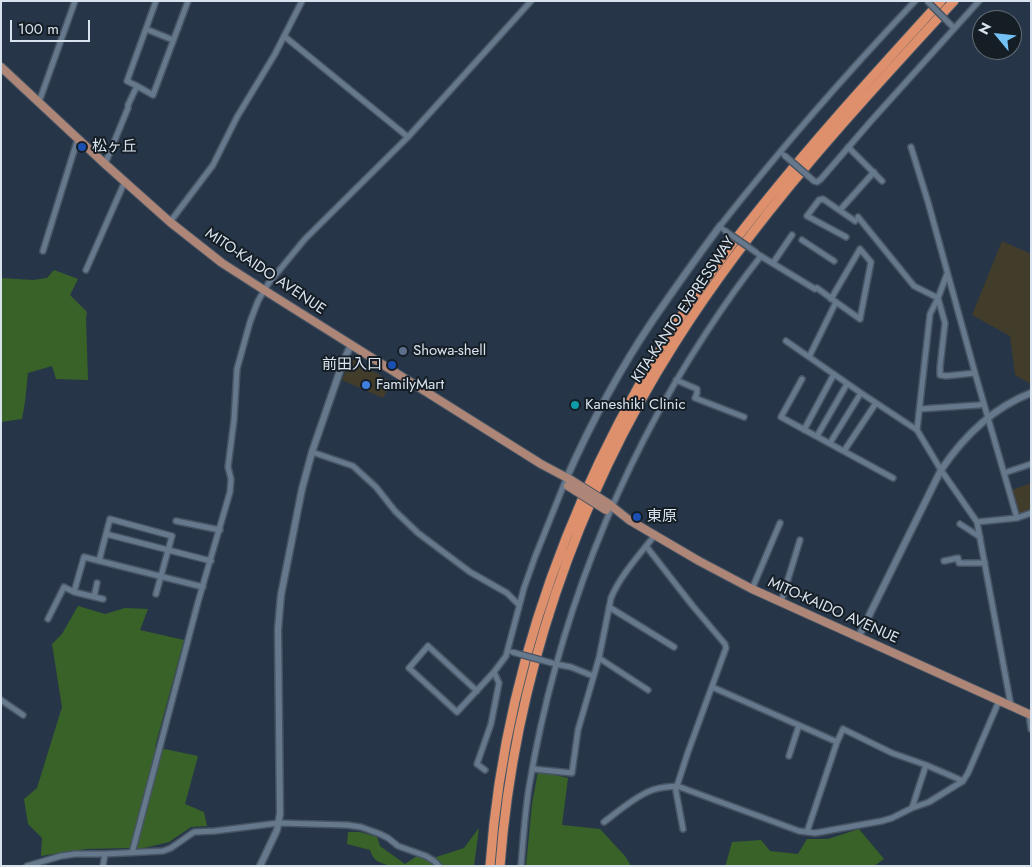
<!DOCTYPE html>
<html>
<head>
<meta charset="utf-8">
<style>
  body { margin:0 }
  #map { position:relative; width:1032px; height:867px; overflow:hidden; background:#263648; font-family:Jost,sans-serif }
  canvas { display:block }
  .frame { position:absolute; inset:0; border:2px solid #d9e3ee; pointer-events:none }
  .north { position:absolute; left:972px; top:10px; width:50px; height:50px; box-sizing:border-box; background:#151d25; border:1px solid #636c75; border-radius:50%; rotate:298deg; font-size:14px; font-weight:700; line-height:20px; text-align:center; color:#d9e3ee }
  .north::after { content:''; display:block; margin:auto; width:18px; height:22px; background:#73c1f5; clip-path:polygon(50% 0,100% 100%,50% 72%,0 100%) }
  .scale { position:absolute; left:10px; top:20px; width:80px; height:22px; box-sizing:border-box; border:2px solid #d9e3ee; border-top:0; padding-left:6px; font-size:15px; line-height:18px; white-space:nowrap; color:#d9e3ee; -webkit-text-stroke:4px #151d25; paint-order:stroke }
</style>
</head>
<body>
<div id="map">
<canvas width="1032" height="867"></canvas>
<div class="frame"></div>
<div class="north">N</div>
<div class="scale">100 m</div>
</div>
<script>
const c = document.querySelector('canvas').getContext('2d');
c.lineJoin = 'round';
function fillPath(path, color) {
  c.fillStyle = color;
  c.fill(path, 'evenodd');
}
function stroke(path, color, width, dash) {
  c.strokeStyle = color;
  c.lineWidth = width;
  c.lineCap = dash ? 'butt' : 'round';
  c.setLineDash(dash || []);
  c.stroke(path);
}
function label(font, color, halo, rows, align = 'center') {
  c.font = font + ' Jost,"Noto Sans JP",sans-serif';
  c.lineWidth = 4;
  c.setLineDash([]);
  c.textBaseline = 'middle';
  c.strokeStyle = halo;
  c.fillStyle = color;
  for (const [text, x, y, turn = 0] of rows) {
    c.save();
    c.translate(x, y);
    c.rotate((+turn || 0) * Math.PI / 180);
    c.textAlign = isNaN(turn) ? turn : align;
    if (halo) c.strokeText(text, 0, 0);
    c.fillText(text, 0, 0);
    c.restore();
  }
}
const commercial = new Path2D(`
  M1002,241L1031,254V384L1015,375L1010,336L972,315Z
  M351,358L391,382L383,398L342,380Z
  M1031,483V510L1019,514L1012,490Z`);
const green = new Path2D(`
  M54,270L78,279L70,295L87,312L86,318L88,380L56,379L52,366L28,373L25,402L22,419L1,422V278L33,280L47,278Z
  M78,606L105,614L125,608L148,609L140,630L184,640L155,747L198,756L185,804L204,812L207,826L191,827L169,842L140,849L130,848L86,849L41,856L42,838L28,824L24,799L37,788L62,707L52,644L62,634Z
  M538,771L568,778L562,825L600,829L625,856L631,866H526L532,804Z
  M479,828L474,866H390C379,862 374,862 370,850L347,844L348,832H360L377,837L380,846L405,864L417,856L427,860L464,848Z
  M859,829L884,859L874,866H724L726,864L732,842L761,840L770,851L798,854L807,839H828Z`);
const minor = new Path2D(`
  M146,29L173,40
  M284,36L408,137
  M137,86L153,95L188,1
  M39,102L75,1
  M848,147L882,181
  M911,147L928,202L975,373L1017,518L977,522
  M105,164L128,108V105L137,86L127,81L156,1
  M814,181L817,182L821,179L871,121L979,1
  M840,210L874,172
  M858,217L914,286L938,298L945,323L940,367V375L946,376L975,373
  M170,222L213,165L237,117L275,54L302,1
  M721,227L720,226C781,148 847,73 915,1
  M846,237L807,216L819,200L823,199L855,221
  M802,240L834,261
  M43,251L78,138
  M759,255L815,289
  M773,263L792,235
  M86,270L125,181
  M947,274L938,298L930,314L917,430L941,470L977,522L1011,706
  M831,299L860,249L871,262L860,319L836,302
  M786,341L861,393L917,430
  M809,357L836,302L817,288
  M802,379L781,417L893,478
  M676,380L697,389V393L695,398L744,417
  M920,409L979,405L983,404
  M804,430L834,374
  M817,436L847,384
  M830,443L861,393
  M844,451L876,403
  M312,452L353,466L376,487L395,511L418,533L470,572L507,593L519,605
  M1004,473L1031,464
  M1017,518L1031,513
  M176,521L220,530
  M960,524L980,537
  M106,534L110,519L172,536L156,594
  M646,546L692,605L725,644L726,648L688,752L677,786
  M99,561L106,534L211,561
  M944,561L958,558L959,563H985
  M752,589L780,523
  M74,592L84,557L203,587
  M94,597L97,583
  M781,602L800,540
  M609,607L674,647
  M48,619L64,587L74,592L103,599
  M599,658L648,690
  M555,664L571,667L593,676
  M712,687L837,742
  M477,691L428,646L409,668L457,712L494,672L506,656L524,588L535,557L567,477
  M1,700L23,715
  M1029,714L1031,729
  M789,756L799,725
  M533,769L572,773L578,730L599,658L611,598C620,576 640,554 655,535
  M485,770L477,764L491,724L499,683L494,672
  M675,786L683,829
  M912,808L926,765
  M604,822C616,813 636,796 650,791C658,787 668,787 677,786L799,831L815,833L882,821L892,818L912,808L929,802L963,781L968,773L999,701
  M807,832L837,742L843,729L892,753L926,765L963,781
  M132,853L198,602L230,492L231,479L228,467L234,420L237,369L250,322L258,301L268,284L305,239L408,137L531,1
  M27,866L61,856L75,854H105L163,851L171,848L194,832L215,831L279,823L347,825L361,827L380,834L388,838L398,846L426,856L434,861L439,866
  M103,866L105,854
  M521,866C523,839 525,813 529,787C556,626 616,470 706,333C723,307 741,281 761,256`);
const tertiary = new Path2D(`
  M567,477C591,423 620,369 653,320C675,288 697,257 720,226
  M858,638L941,470C964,436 992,408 1031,393
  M260,866L277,830L280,814L278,629L281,595L302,489L312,452L343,362L351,345`);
const primary = new Path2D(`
  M1,67L105,164L170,222L222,263L264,290L541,464L571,480
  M609,504L629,520L699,561L752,589L1031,715`);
const motorway = new Path2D(`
  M490,866C506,640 597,423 732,244C797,159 869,80 941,1
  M500,866C514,681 576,499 675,343C754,218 854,109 954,1`);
const minorBridge = new Path2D(`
  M927,1L952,26
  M784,155L814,181
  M724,230L757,253
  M512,652L552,663`);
const primaryBridge = new Path2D(`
  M571,480L609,504
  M568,486L606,510`);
const markers = [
  [82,147,5,"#1a4fb4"],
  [403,351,5,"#5c6f8a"],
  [392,365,5,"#1a4fb4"],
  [366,385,5,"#3f7fe0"],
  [575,405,5,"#0f9aa8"],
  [637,517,5,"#1a4fb4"]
];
const poiNames = [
  ["松ヶ丘",92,147],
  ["Showa-shell",413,351],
  ["前田入口",382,365,"right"],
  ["FamilyMart",376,385],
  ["Kaneshiki Clinic",585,405],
  ["東原",647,517]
];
const streetNames = [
  ["MITO-KAIDO AVENUE",265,272,34],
  ["KITA-KANTO EXPRESSWAY",684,310,-56],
  ["MITO-KAIDO AVENUE",833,611,24]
];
fillPath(commercial, '#423c2a');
fillPath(green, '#386227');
stroke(minor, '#475464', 8);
stroke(tertiary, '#475464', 9);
stroke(primary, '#475464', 10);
stroke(motorway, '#475464', 11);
stroke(minor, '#66788c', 5);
stroke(tertiary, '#66788c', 6);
stroke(primary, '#ad8678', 8);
stroke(motorway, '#dd906b', 9);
stroke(minorBridge, '#475464', 8, []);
stroke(primaryBridge, '#475464', 10, []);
stroke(minorBridge, '#66788c', 5);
stroke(primaryBridge, '#ad8678', 8);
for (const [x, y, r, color] of markers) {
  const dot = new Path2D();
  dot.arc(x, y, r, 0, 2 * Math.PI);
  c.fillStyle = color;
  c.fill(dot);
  stroke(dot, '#151d25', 2);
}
label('15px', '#d9e3ee', '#151d25', poiNames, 'left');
label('15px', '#d9e3ee', '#151d25', streetNames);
</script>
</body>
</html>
